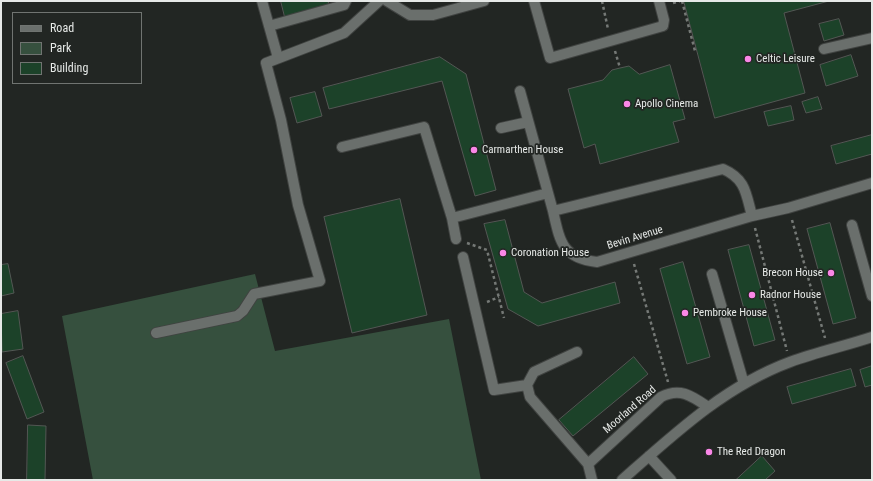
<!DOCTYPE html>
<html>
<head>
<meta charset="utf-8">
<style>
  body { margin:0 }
  #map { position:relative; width:873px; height:481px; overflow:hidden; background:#222623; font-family:"Roboto Condensed",sans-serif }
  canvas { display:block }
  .frame { position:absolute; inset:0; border:2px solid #e6e9e7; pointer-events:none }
  .legend { position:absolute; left:12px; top:12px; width:130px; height:72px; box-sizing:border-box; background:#222623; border:1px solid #707471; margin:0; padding:5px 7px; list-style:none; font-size:12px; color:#e6e9e7 }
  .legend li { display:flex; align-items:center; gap:8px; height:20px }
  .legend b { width:20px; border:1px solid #707471 }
</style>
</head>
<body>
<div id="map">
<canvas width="873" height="481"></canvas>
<div class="frame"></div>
<ul class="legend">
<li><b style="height:5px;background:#6a6f6c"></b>Road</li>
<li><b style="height:11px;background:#36503e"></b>Park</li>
<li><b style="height:11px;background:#1c4229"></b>Building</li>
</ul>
</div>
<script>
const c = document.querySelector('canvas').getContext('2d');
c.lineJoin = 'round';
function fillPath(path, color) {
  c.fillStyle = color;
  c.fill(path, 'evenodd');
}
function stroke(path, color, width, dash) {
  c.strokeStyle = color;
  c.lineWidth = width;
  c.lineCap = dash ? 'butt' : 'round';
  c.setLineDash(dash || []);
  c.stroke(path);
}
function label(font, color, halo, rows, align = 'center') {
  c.font = font + ' "Roboto Condensed",sans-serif';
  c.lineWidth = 3.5;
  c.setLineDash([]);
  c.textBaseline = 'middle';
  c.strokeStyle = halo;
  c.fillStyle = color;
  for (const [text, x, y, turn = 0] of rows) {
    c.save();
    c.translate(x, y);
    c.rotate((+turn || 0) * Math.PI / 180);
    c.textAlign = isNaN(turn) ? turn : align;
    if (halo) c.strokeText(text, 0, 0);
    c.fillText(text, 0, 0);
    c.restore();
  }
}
const green = new Path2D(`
  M255,274L275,351L449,319L481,480H93L62,316Z`);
const building = new Path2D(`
  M281,1H328L329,5L285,17Z
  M684,1H829L784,13L805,93L715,118Z
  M839,19L844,35L824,41L819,24Z
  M851,55L858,76L826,86L820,65Z
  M440,57L466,74L496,190L475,196L442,81L329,109L323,88Z
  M670,65L685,119L673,122L679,142L600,164L595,144L584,148L568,89L603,80L612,70L620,68L629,66L639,74Z
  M315,92L322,116L297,123L290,98Z
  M818,97L822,109L806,113L802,102Z
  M791,106L794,120L768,126L764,112Z
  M872,135V154L836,164L831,146Z
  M400,199L427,315L352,333L324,217Z
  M505,220L524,292L542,303L615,282L620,303L538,326L508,309L484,224Z
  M830,223L856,318L833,324L807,229Z
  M749,245L775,340L754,346L728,250Z
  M683,262L710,357L687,364L660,269Z
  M8,264L14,293L1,296V265Z
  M18,311L23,349L2,352L1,314Z
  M23,356L44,412L27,419L6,363Z
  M634,357L648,374L573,436L559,420Z
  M872,366V385L865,387L860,370Z
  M851,369L856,386L792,404L787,387Z
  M28,425L46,426L45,480H27Z
  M762,456L775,471L765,480H736Z`);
const path = new Path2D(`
  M602,1L608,29
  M682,1L695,51
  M673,3L680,1
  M615,51L620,68
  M792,220L825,338
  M755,228L787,351
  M467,243L487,250L504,318
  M634,264L668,382
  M487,302L499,297`);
const minor = new Path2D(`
  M262,1L278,58
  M387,1L410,15H433L484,1
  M534,1L550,58L663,26L664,20L659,1
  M269,26L344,5L346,1
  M824,49L872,38
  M520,91L553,211
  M501,128L528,122
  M342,147L424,127L452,218L548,193
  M752,216C746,194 746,179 723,169L553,211C560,242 562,258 597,262L752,216L788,208L872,183
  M452,218L456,239
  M852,225L872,296
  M463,257L494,390L527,385
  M712,274L744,384
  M156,333L237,316L243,311L254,294L320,281L298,205L281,120L266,63L344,33L379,1
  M577,352L534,372L527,385L530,397L588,464
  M649,456L671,480
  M592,480L588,464L661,397C680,387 692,396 708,407
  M622,480C674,434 725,386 790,362C817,352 845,346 872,337`);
const markers = [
  [748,59,4,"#fa87e7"],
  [627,104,4,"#fa87e7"],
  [474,150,4,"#fa87e7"],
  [503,253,4,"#fa87e7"],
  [831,273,4,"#fa87e7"],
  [752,295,4,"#fa87e7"],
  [685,313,4,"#fa87e7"],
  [709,452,4,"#fa87e7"]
];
const poiNames = [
  ["Celtic Leisure",756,59],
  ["Apollo Cinema",635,104],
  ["Carmarthen House",482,150],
  ["Coronation House",511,253],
  ["Brecon House",823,273,"right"],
  ["Radnor House",760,295],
  ["Pembroke House",693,313],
  ["The Red Dragon",717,452]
];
const streetNames = [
  ["Bevin Avenue",635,238,-17],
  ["Moorland Road",630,410,-41]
];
fillPath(green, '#36503e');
fillPath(building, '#1c4229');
stroke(building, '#535754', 1);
stroke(minor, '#404341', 12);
stroke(path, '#757976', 2.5, [3, 3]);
stroke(minor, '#6a6f6c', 10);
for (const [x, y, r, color] of markers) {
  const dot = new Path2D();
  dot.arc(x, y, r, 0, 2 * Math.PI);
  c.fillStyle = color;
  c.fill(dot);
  stroke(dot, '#222623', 1.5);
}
label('11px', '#e6e9e7', '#222623', poiNames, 'left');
label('11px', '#e6e9e7', '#222623', streetNames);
</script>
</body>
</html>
